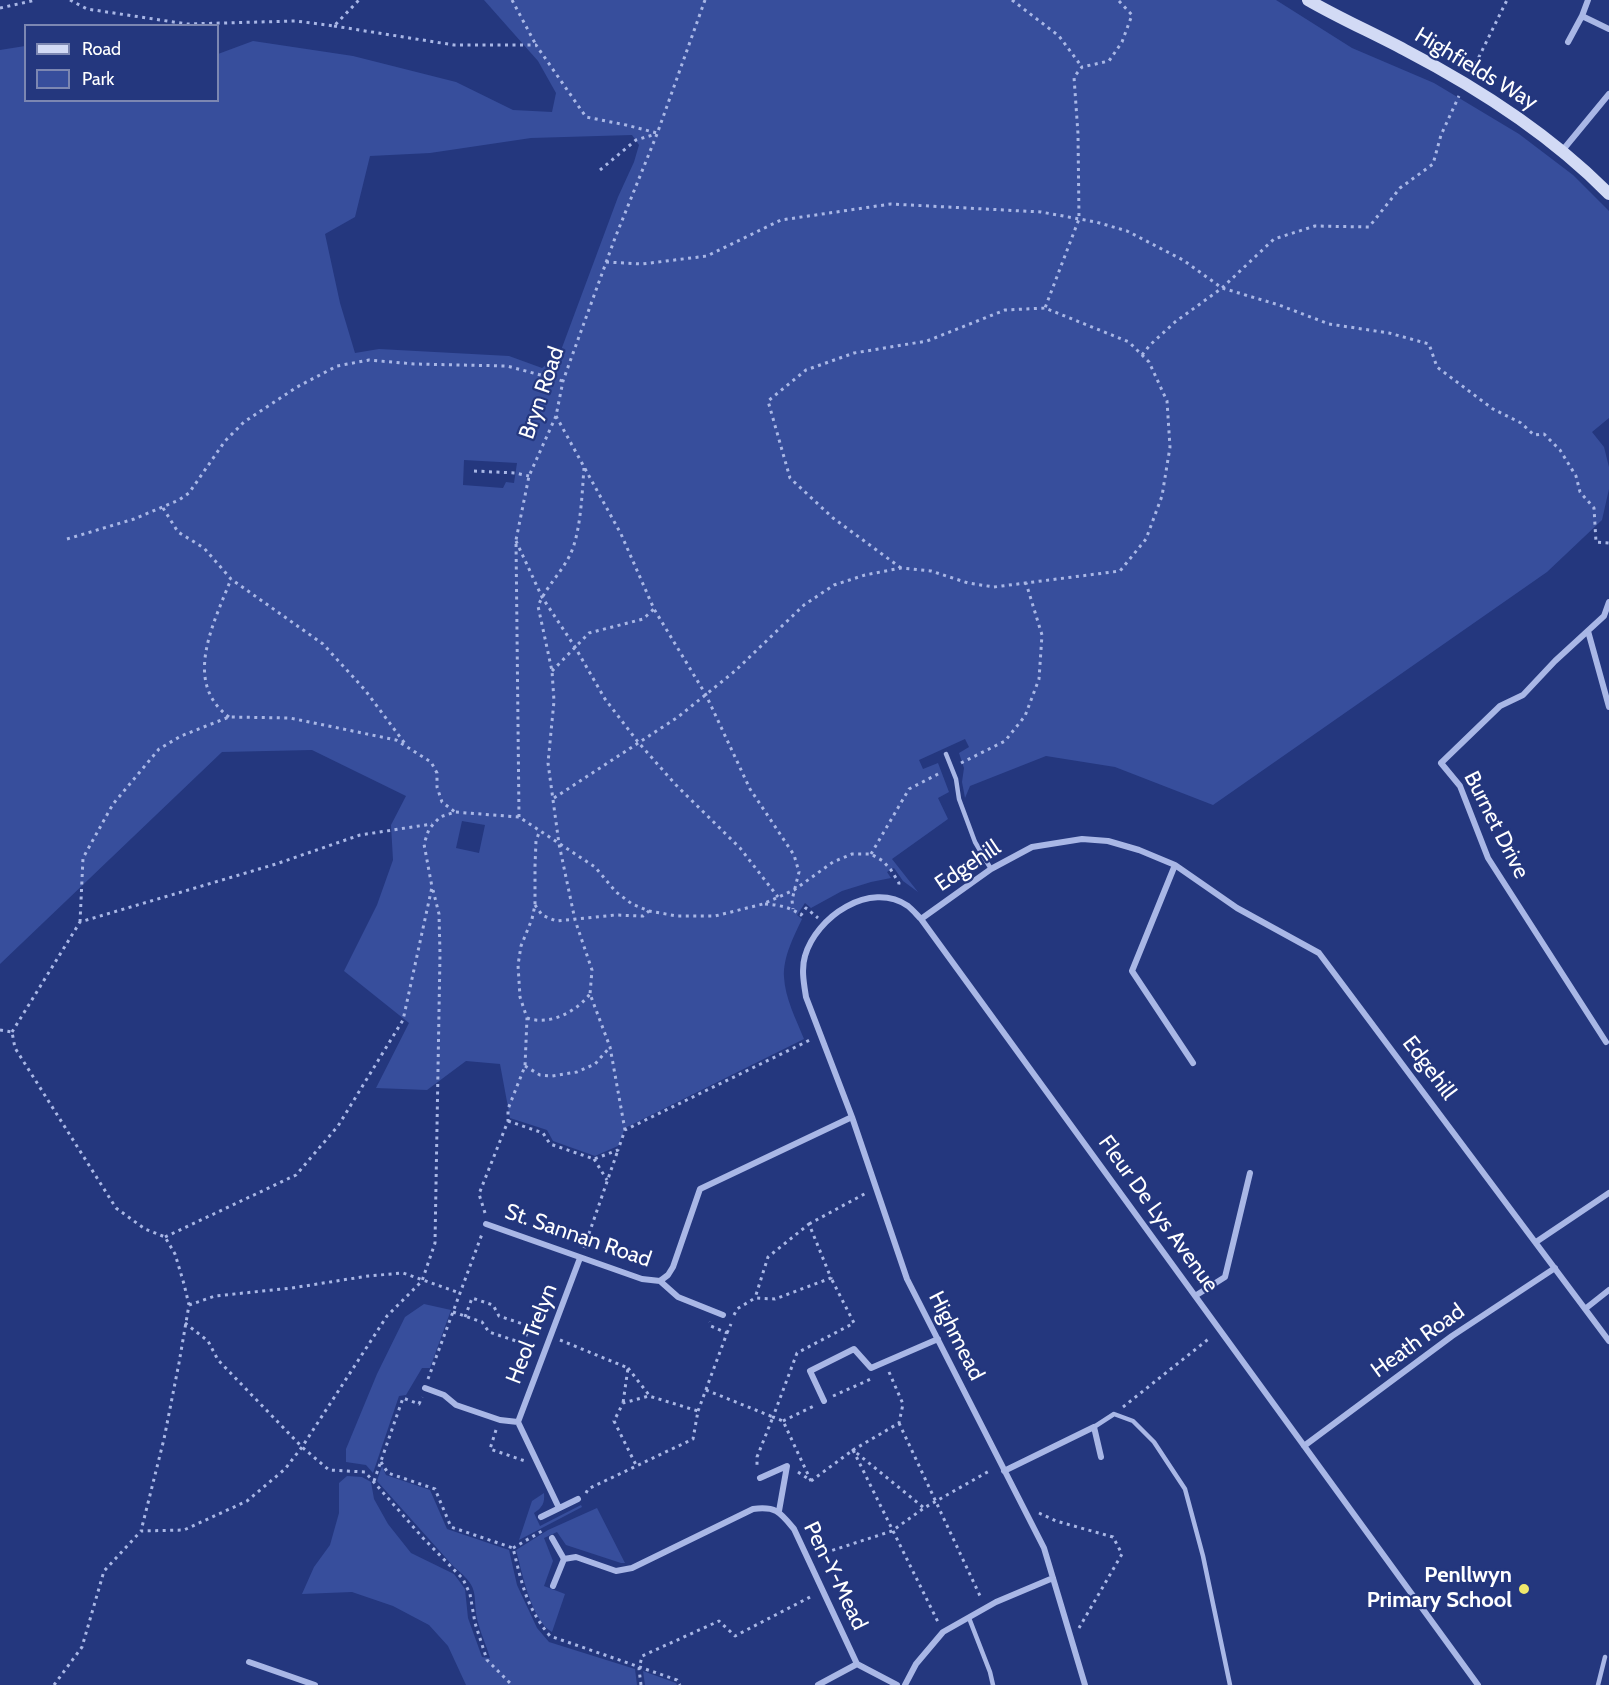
<!DOCTYPE html>
<html>
<head>
<meta charset="utf-8">
<style>
  body { margin:0 }
  #map { position:relative; width:1609px; height:1685px; overflow:hidden; background:#24377e; font-family:Cabin,sans-serif }
  canvas { display:block }
  .legend { position:absolute; left:24px; top:24px; width:195px; height:78px; box-sizing:border-box; background:#24377e; border:2px solid #7c87b2; margin:0; padding:8px 10px; list-style:none; font-size:18px; color:#fff }
  .legend li { display:flex; align-items:center; gap:12px; height:30px }
  .legend b { width:30px; border:2px solid #7c87b2 }
</style>
</head>
<body>
<div id="map">
<canvas width="1609" height="1685"></canvas>
<ul class="legend">
<li><b style="height:8px;background:#d2daf5"></b>Road</li>
<li><b style="height:16px;background:#374e9c"></b>Park</li>
</ul>
</div>
<script>
const c = document.querySelector('canvas').getContext('2d');
c.lineJoin = 'round';
function fillPath(path, color) {
  c.fillStyle = color;
  c.fill(path, 'evenodd');
}
function stroke(path, color, width, dash) {
  c.strokeStyle = color;
  c.lineWidth = width;
  c.lineCap = dash ? 'butt' : 'round';
  c.setLineDash(dash || []);
  c.stroke(path);
}
function label(font, color, halo, rows, align = 'center') {
  c.font = font + ' Cabin,sans-serif';
  c.lineWidth = 4.5;
  c.setLineDash([]);
  c.textBaseline = 'middle';
  c.strokeStyle = halo;
  c.fillStyle = color;
  for (const [text, x, y, turn = 0] of rows) {
    c.save();
    c.translate(x, y);
    c.rotate((+turn || 0) * Math.PI / 180);
    c.textAlign = isNaN(turn) ? turn : align;
    if (halo) c.strokeText(text, 0, 0);
    c.fillText(text, 0, 0);
    c.restore();
  }
}
const green = new Path2D(`
  M484,0H1276L1352,48L1434,83L1519,134L1573,175L1609,211V418L1592,432L1604,447L1609,467V489L1602,520L1547,572L1213,805L1115,767L1046,756L970,786L965,798L962,782L964,768L959,753L969,747L965,739L919,760L923,769L938,763L949,792L938,798L948,819L892,859L918,892L903,881L894,868L887,872L891,878L871,882L842,891L811,908L805,903L797,915L802,919C794,936 783,957 784,977C785,998 796,1019 804,1039L625,1128L618,1146L595,1156L553,1141L547,1130L510,1118L500,1064L466,1061L427,1090L376,1088L409,1023L344,971L377,905L393,860L391,825L406,796L312,750L222,752L0,964V50L25,46L26,100H218V54L253,41L353,56L456,82L513,110L552,112L556,93L538,61ZM632,135L639,145L634,162L618,197L560,353L542,368L509,356L379,349L355,353L340,303L325,234L355,217L370,156L430,153L531,138ZM464,460L517,463L514,483L506,482L503,488L463,485ZM462,821L485,825L479,853L456,848Z
  M424,1304L451,1310L430,1368H422L406,1395L399,1396L373,1473L366,1465L346,1462V1449L377,1374L405,1317Z
  M382,1466L386,1475L430,1490L447,1529L509,1550L517,1585L537,1628L549,1642L635,1669L637,1685H466L448,1646L429,1625L393,1606L352,1592L302,1594L314,1567L330,1545L339,1513V1483L347,1476L362,1477L371,1482L374,1499L388,1524L411,1553L454,1574L465,1589L468,1618L482,1657L490,1658C487,1647 482,1637 479,1626C470,1595 484,1591 454,1567L377,1481Z
  M544,1493C545,1503 542,1508 534,1513L540,1526L581,1505L582,1507L519,1540L532,1501Z
  M597,1508L625,1563H621L566,1545L557,1532L544,1538L553,1561L544,1586L565,1594L552,1632C531,1620 522,1572 516,1550L548,1530Z
  M643,1671L676,1683L677,1685H645Z`);
const path = new Path2D(`
  M70,0L87,9L187,24L296,21L334,26L359,0
  M512,0L536,45
  M1012,0L1059,36L1082,67
  M0,8L36,0
  M334,26L454,45H536L586,117L626,125L657,133
  M1472,71L1507,0
  M600,170L636,140L656,134
  M606,262L642,264L707,256L781,220L891,204L1041,212L1096,222L1127,231L1183,260L1222,288L1279,305L1329,324L1389,333L1429,344L1437,367L1493,409L1521,423L1534,435L1544,434L1560,450L1576,476L1580,492L1594,508L1596,542L1609,543
  M1142,355L1150,345L1175,322L1222,288L1274,239L1315,226L1369,227L1400,188L1433,164L1441,135L1459,96
  M556,416L621,534L654,609L706,695L750,789L794,855L799,872L792,900L793,909
  M584,468C582,493 581,532 570,555C561,573 546,587 538,606L552,671L554,701L548,763L559,844L575,920L592,970L590,994L610,1047L625,1130
  M474,471L515,473L529,476
  M163,508L178,532L204,548L231,579L323,644L365,690L406,745
  M67,539L134,519L179,500L189,493L225,441L244,422L297,387L337,366L369,360L414,364L507,366L563,381
  M516,541L542,597L575,647L605,699L638,742L675,784L740,848L778,897
  M901,568L833,518L790,478L768,401L806,370L854,353L927,341L1005,310L1045,308
  M552,671L589,633L643,619L654,609
  M229,717C182,682 214,623 231,579
  M961,763L1005,741L1025,716L1039,679L1042,635L1026,583
  M554,798L678,717L735,671L804,605L834,585L865,575L901,568L931,571L968,583L994,587L1120,571L1146,539L1162,496L1170,447L1167,401L1149,362L1129,342L1045,308L1079,219L1078,134L1074,77L1082,67L1109,61L1122,42L1132,15L1118,0
  M519,817L516,540L529,476L556,416L563,381L572,356L615,238L657,134L705,0
  M871,854L909,789L942,772
  M765,904C779,905 790,907 801,915L806,908L818,918
  M535,905L542,915L556,921L615,915L643,916L649,911
  M80,922L83,858L113,804L159,749L181,736L229,717L290,718L396,740L431,762L437,773V787L442,802L455,812
  M527,1018C549,1026 576,1012 590,994
  M0,1030L12,1032L15,1048L116,1208L145,1229L165,1237L175,1254L184,1284L189,1305L179,1363L164,1439L141,1531
  M12,1032L80,922L276,864L360,835L432,824
  M525,1066L540,1075L552,1076L577,1072L595,1064L610,1047
  M508,1121L543,1133L550,1144L594,1159L618,1150L625,1130L812,1039
  M594,1159L607,1180
  M485,1213L479,1194L508,1121V1109L525,1066L527,1018L520,997L518,965L521,946L532,919L535,905V866L536,841L540,830
  M809,1224L868,1192
  M165,1237L296,1175L338,1126L403,1020L432,887L424,844L429,829L440,817L455,812L519,817L595,867L616,892L632,904L649,911L677,916H715L763,904L794,890L833,862L852,854H871L883,861L891,870L899,883L898,889
  M584,1248L618,1150
  M189,1305L215,1296L292,1288L368,1276L403,1273L460,1293
  M453,1312L482,1322L489,1332L534,1347
  M734,1315L737,1309L755,1298L775,1299L831,1278L809,1224L768,1257L755,1298
  M465,1317L472,1298L493,1305L499,1316L541,1330
  M185,1323L208,1341L218,1360L302,1447L329,1470L365,1472L423,1538L463,1579L470,1594L475,1623L487,1660L512,1685
  M727,1333L731,1324
  M560,1340L628,1368L623,1403
  M523,1343L530,1326
  M628,1368L649,1395
  M889,1372L903,1404L899,1423L853,1450L924,1508
  M428,1379L482,1234
  M706,1390L773,1417L757,1457V1468
  M833,1396L871,1379
  M1123,1407L1211,1337
  M698,1411L727,1333L711,1326L709,1322
  M783,1421L814,1406
  M899,1423L981,1598
  M496,1430L490,1449L525,1461
  M381,1462L388,1473L435,1489L451,1527L513,1548C522,1584 526,1607 550,1636L677,1680L680,1685
  M798,1472L810,1480
  M374,1481L403,1398L419,1404L422,1397
  M811,1481L783,1421L773,1417L797,1353L854,1323L831,1278
  M811,1481L853,1450L938,1622
  M586,1493L588,1489L693,1439L698,1411L649,1396L623,1403L614,1421L636,1465
  M1039,1513L1056,1521L1113,1537L1122,1554L1079,1628
  M513,1548L542,1531
  M818,1555L892,1531L924,1508L991,1470
  M54,1685L82,1647L104,1571L141,1531L184,1530L247,1501L285,1469L302,1447L387,1316L422,1281L435,1243L440,954L439,914L433,890
  M641,1685L639,1669L642,1656L719,1621L735,1636L814,1595`);
const service = new Path2D(`
  M946,754L956,779L959,799L975,842L991,869
  M1094,1427L1114,1414L1133,1421L1154,1442L1185,1489L1203,1556L1230,1685
  M969,1618L990,1672L993,1685
  M1598,1685L1605,1657`);
const minor = new Path2D(`
  M1582,16L1588,0
  M1568,42L1582,16L1609,29
  M1562,151L1609,94
  M1588,631L1609,707
  M1175,865L1132,971L1193,1063
  M921,919L991,869L1032,847L1082,839L1108,841L1139,850L1175,865L1237,908L1319,953L1609,1341
  M1606,1042L1488,858L1460,786L1441,763L1500,706L1523,695L1555,661L1604,616L1609,602
  M486,1224L642,1279L660,1281L668,1275L673,1267L700,1189L852,1117
  M1536,1242L1609,1193
  M660,1281L678,1297L723,1315
  M1195,1296L1225,1277L1250,1173
  M1585,1309L1609,1290
  M425,1388L444,1395L456,1405L500,1420L518,1422
  M824,1401L810,1371L854,1349L871,1368L938,1339
  M1304,1446L1452,1336L1555,1268
  M1004,1471L1094,1427L1101,1457
  M760,1478L787,1466L779,1511
  M559,1508L518,1422L580,1258
  M541,1517L578,1499
  M552,1538L564,1559
  M564,1559L576,1557L616,1571L632,1568L753,1509C776,1506 780,1512 794,1529L857,1664L897,1685
  M553,1586L564,1559
  M249,1662L315,1685
  M818,1685L857,1664
  M905,1685L916,1664L943,1632L996,1602L1053,1578
  M1085,1685L1044,1548L907,1279L852,1117L806,997C804,984 801,969 805,956C816,917 870,880 908,906C913,910 917,915 921,919L1478,1685`);
const secondary = new Path2D(`
  M1308,0C1339,18 1373,33 1405,50C1478,88 1551,135 1609,194`);
const markers = [
  [1524,1589,6,"#f0e86c"]
];
const streetNames = [
  ["Highfields Way",1476,69,31],
  ["Bryn Road",542,393,-71],
  ["Burnet Drive",1496,825,63],
  ["Edgehill",968,866,-34],
  ["Edgehill",1429,1068,53],
  ["Fleur De Lys Avenue",1158,1214,54],
  ["St. Sannan Road",578,1236,19],
  ["Heol Trelyn",532,1334,-69],
  ["Highmead",956,1336,63],
  ["Heath Road",1418,1341,-36],
  ["Pen-Y-Mead",835,1576,64]
];
const poiNames = [
  ["Penllwyn",1512,1576],
  ["Primary School",1512,1601]
];
fillPath(green, '#374e9c');
stroke(path, '#a9b7e6', 3, [3, 4.5]);
stroke(service, '#a9b7e6', 4.5);
stroke(minor, '#a9b7e6', 6);
stroke(secondary, '#d2daf5', 12);
for (const [x, y, r, color] of markers) {
  const dot = new Path2D();
  dot.arc(x, y, r, 0, 2 * Math.PI);
  c.fillStyle = color;
  c.fill(dot);
  stroke(dot, '#24377e', 2);
}
label('22px', '#fff', '#24377e', streetNames);
label('bold 22px', '#fff', '#24377e', poiNames, 'right');
</script>
</body>
</html>
